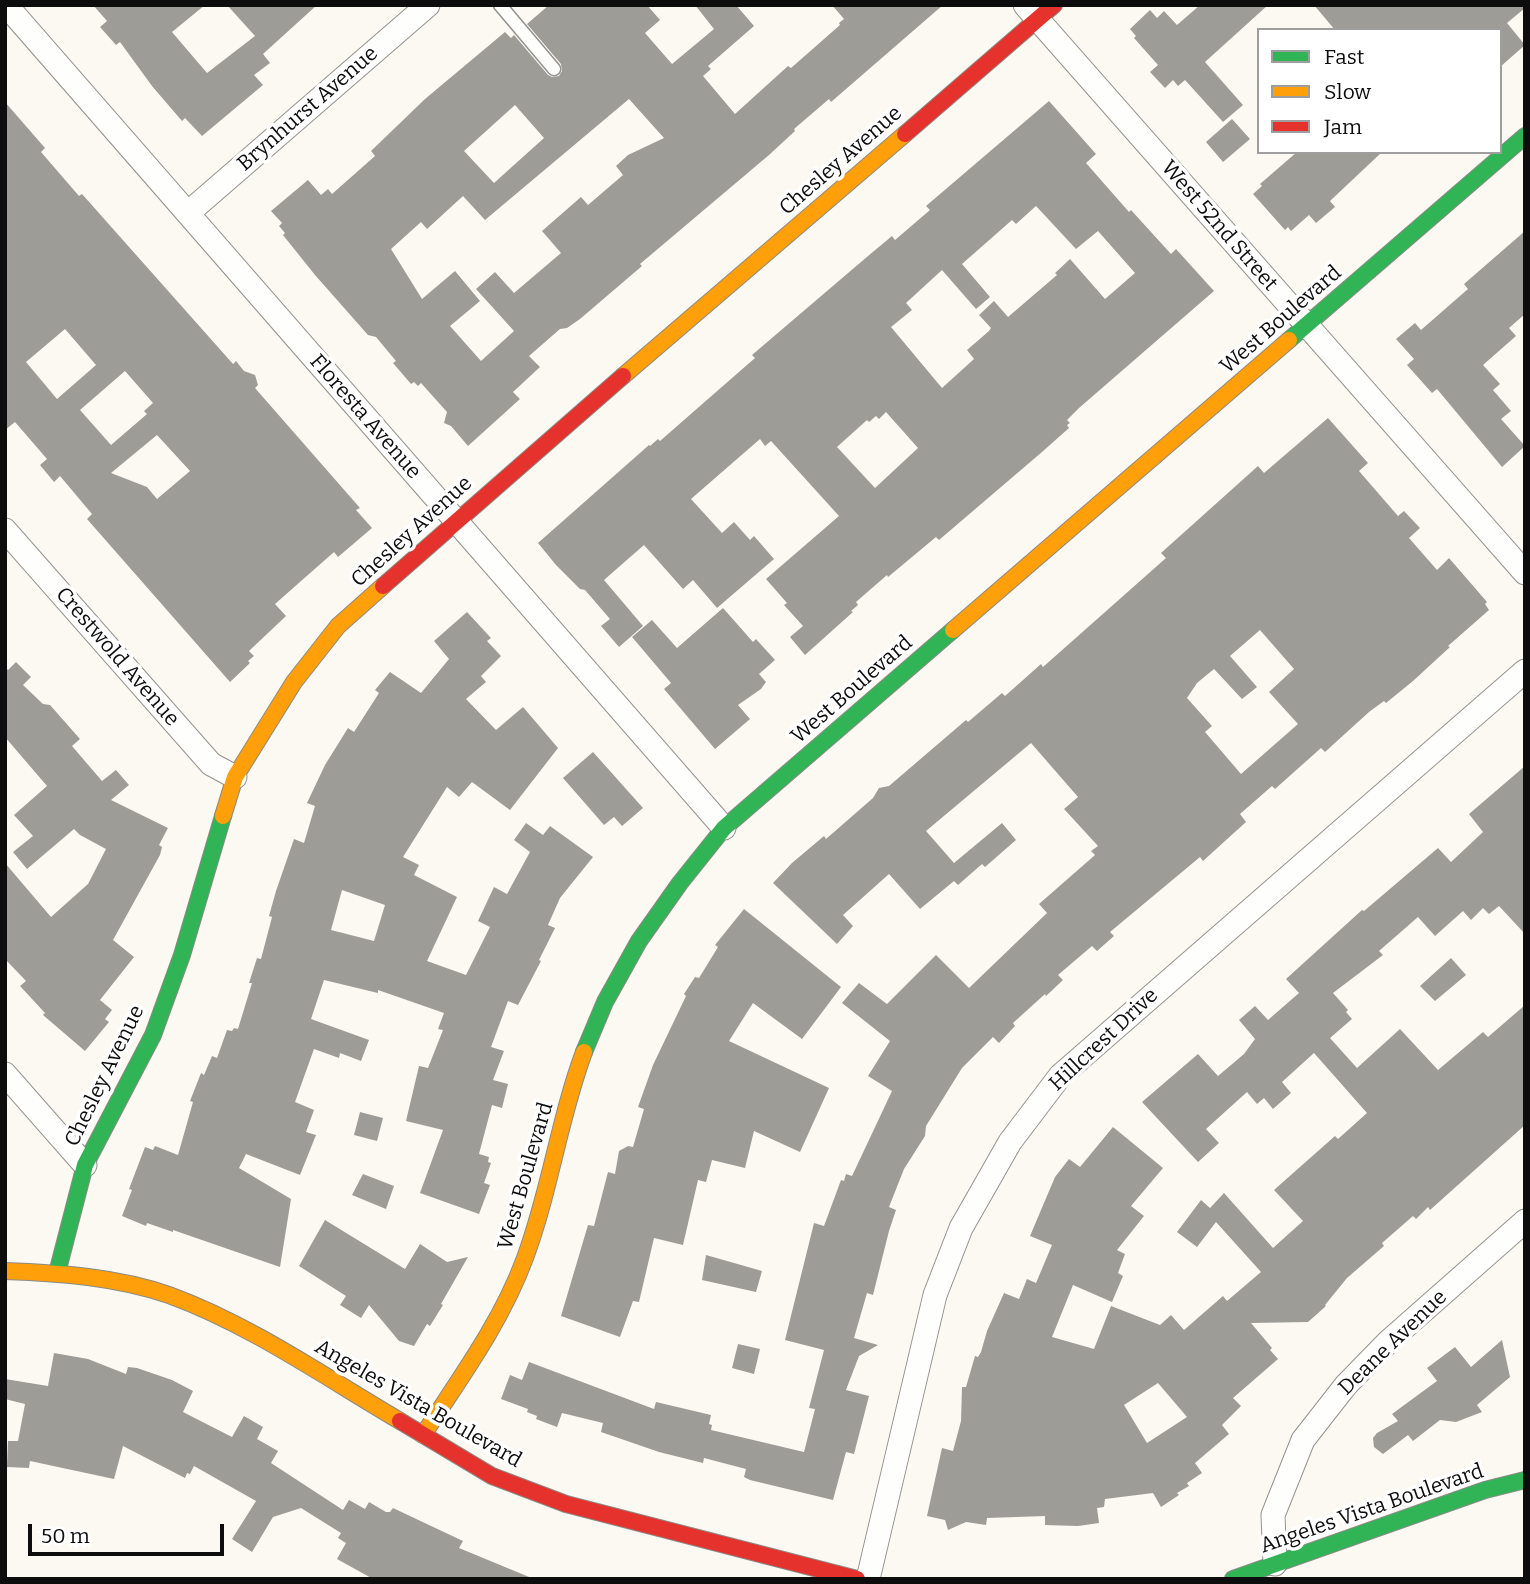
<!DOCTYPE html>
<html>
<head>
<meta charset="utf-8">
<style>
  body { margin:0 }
  #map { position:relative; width:1530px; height:1584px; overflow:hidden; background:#fbf9f1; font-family:Bitter,serif }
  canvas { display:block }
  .frame { position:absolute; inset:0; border:7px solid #0d0d0d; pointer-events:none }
  .legend { position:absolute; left:1257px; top:28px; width:245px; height:126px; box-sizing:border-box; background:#fff; border:2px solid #9e9e9e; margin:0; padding:9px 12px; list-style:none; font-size:21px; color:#0d0d0d }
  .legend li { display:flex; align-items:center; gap:14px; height:35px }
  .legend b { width:35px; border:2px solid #9e9e9e }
  .scale { position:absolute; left:28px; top:1524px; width:196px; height:32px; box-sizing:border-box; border:4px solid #0d0d0d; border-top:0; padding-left:9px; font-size:21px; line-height:24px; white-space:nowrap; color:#0d0d0d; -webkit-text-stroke:5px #fff; paint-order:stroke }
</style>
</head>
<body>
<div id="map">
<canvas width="1530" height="1584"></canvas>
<div class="frame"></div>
<ul class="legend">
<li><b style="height:9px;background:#30b455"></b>Fast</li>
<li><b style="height:9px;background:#ff9f0a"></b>Slow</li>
<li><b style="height:9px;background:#e5322d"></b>Jam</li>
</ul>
<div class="scale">50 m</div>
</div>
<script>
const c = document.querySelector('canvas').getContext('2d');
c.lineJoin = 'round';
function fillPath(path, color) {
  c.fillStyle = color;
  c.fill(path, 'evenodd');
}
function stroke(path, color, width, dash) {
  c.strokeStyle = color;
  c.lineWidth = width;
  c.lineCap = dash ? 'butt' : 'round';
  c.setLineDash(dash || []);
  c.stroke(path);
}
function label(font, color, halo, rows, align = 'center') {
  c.font = font + ' Bitter,serif';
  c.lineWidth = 7;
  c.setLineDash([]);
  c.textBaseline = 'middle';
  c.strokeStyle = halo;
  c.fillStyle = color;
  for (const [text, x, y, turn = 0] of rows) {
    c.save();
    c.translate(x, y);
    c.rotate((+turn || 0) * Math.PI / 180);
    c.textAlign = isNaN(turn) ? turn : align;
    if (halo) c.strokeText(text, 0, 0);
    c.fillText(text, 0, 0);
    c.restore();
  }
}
const building = new Path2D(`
  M93,5H205L172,32L207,73L255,36L227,5H317L263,54L270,63L254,75L263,85L202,136L185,118L182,121L152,86L120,42L116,45L100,27L107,21Z
  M549,5H647L660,20L645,33L672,64L714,29L695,5H736L754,26L708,66L711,69L703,76L735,114L788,66L791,68L840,25L839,23L844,19L832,5H943L831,102L829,99L794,129L795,131L769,155L640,264L642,266L580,319L567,328L560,329L529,356L540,367L513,392L520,399L468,446L451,426L444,423L447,412L421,383L418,386L414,382L411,384L393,363L396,361L376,337L368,335L315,275L283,235L285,233L279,226L282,223L271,211L308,180L321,195L328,189L332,194L375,156L371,151L425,99L505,32L511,38L514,35L548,75L552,77L559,76L562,71L561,64L527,24ZM629,99L664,138L628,155L616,166L623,175L588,205L581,197L542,231L561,253L514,293L495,272L476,289L514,331L481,361L450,326L480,301L455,271L422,299L391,249L421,222L427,229L463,196L485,220ZM515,105L544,138L494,183L464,151Z
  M1200,5H1268L1205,62L1243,105L1223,122L1185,80L1178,86L1173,80L1165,88L1150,72L1158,65L1134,38L1136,36L1130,29L1150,10L1157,18L1164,11L1177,25Z
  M1314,5H1525V8L1507,23L1525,45L1500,67V30H1335Z
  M1049,101L1096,154L1086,163L1129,212L1131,210L1171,254L1176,249L1214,291L1079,408L1067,420L1070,423L1067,425L1069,428L1042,452L939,540L936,537L888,577L887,575L856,602L858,605L851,611L853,612L805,655L790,637L803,626L784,605L787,603L766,579L839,516L771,441L765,446L760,439L691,499L722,533L734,522L750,540L754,536L774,559L717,608L693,580L683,589L644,545L604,580L643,626L619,647L601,626L610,619L585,590L580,589L556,565L538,543L649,445L650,446L658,439L660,441L708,399L755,358L752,355L868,256L892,236L895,240L930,210L926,206ZM1036,206L1076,249L1098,231L1135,273L1105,299L1070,259L1055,273L1057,275L1008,317L994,301L979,315L991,328L989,331L967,350L974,359L942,388L891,327L912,310L906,303L942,270L976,309L990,297L962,264L1012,220L1016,224ZM886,412L918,448L875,488L837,447L867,420L869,422L876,416L879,419Z
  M5,102L45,148L41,152L79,196L82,194L233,364L236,361L244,371L255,375L258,385L255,388L360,508L356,510L372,528L338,557L334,552L275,604L286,616L249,651L254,656L248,661L250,663L230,682L87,519L92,514L60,476L54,482L40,465L47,459L15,422L5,430ZM65,329L96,365L57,399L26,362ZM125,371L153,403L144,411L147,414L111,445L80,410ZM157,435L190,471L157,499L147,487L111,473Z
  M1232,119L1250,139L1223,162L1206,142Z
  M1297,152H1382L1330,201L1335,207L1316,223L1309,215L1291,231L1288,227L1285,230L1253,194L1262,186L1260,184Z
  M1525,231V314L1509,328L1516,336L1483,365L1500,384L1493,390L1511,411L1501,419L1525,446L1502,467L1437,389L1432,393L1407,365L1414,359L1396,339L1415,323L1421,330L1468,289L1464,284Z
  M1328,418L1368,463L1359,471L1398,516L1404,511L1420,528L1409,538L1437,570L1449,558L1487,602L1485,604L1489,610L1448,646L1450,647L1413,681L1386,703L1384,701L1369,712L1325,752L1321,748L1275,789L1272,786L1240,814L1246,822L1225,841L1203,861L1200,857L1110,932L1114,936L1097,951L1092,946L1058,975L1063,980L1046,996L1045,994L1013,1023L1015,1026L999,1043L993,1037L962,1068L926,1126L925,1136L904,1169L889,1207L896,1210L889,1231L873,1295L867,1293L854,1338L878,1345L859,1356L846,1390L869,1396L854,1454L846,1452L833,1500L750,1480L744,1477L746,1469L704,1458L703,1463L659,1452L601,1432L603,1423L562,1413L557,1427L536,1419L537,1416L527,1412L528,1409L501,1399L510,1375L522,1380L529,1362L654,1409L656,1402L711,1415L709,1424L712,1425L711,1430L804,1452L815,1409L809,1408L824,1350L785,1340L814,1223L824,1226L841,1180L844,1181L846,1174L852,1176L892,1091L868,1076L890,1041L842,1003L859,983L887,1004L936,955L969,988L1047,913L1039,904L1095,855L1091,851L1098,846L1064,809L1078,797L1031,743L926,831L954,863L1002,823L1016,840L985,867L982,864L958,885L954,881L920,909L889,874L843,915L853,926L837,944L773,883L792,863L824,836L826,839L873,798L879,788L889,786L966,720L968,722L1002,693L1005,696L1041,664L1043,667L1166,558L1161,553L1258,466L1264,473ZM1260,630L1294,669L1269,692L1298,724L1241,774L1205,732L1212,726L1187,698L1197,683L1214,669L1242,699L1257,687L1230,656Z
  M723,608L753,642L756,639L775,660L759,674L766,682L761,689L738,705L750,719L715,749L664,689L671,683L632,637L652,620L677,648Z
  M467,612L491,638L487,641L501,656L481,676L486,682L466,699L496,730L523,707L558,748L510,810L472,782L459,797L447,787L403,857L419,865L414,875L457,897L427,961L466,975L490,927L478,921L494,887L507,894L530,852L514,840L526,823L543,835L550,826L593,857L560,898L548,925L555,928L539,960L541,961L518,1005L508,1001L491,1047L504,1051L493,1080L508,1084L502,1108L492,1105L479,1154L489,1157L488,1162L491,1163L484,1183L490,1185L479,1214L420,1193L443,1130L406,1121L419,1066L428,1068L443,1030L438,1029L444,1013L378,990V993L324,980L311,1019L369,1040L361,1061L340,1053L339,1058L314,1049L295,1102L314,1110L306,1132L316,1135L300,1175L246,1154L239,1168L291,1199L280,1267L173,1230V1232L147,1223L146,1226L122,1216L132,1190L129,1189L145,1147L153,1150L155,1146L178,1155L193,1102L190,1101L201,1073L204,1075L212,1056L217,1058L227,1030L232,1031L234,1028L238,1029L252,983H249L257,958L261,959L272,917L269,916L276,891L294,839L304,843L315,806L307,803L325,765L348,728L354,732L379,693L375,690L390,672L421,693L449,659L434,641ZM342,890L385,905L374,941L331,930Z
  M16,662L31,677L23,685L43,704L50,705L80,739L72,746L102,781L116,770L129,785L111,800L168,828L159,845L162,847L160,855L113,940L134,957L100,1000L112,1010L105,1019L109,1022L85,1051L43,1015L45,1013L20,986L26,981L5,959V863L51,917L88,884L106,849L80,835L74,829L27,869L13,852L33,836L14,815L47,786L5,737V667L8,670Z
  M593,752L643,808L622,826L614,817L604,825L563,778Z
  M1525,766V934L1499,906L1489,914L1483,908L1471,920L1463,911L1435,936L1418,917L1379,951L1383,955L1333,993L1348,1010L1346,1012L1352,1019L1330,1038L1357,1068L1400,1029L1438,1070L1483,1032L1488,1037L1525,1005V1125L1430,1210L1428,1207L1416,1219L1413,1216L1382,1243L1384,1246L1347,1278L1325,1305L1326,1306L1308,1322L1251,1323L1272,1348L1270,1350L1278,1359L1233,1398L1241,1406L1222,1425L1229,1434L1195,1463L1202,1473L1187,1483L1189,1486L1177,1493L1179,1495L1161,1507L1153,1493L1105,1499L1104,1507L1097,1508L1099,1523L1078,1526L1045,1525V1516L987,1518L986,1525L966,1522L948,1530L945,1520L927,1516L942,1448L953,1451L961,1421L962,1387H966L975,1356L978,1357L981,1352L987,1331L1004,1293L1019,1299L1027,1279L1036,1283L1052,1245L1030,1236L1055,1177L1069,1159L1080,1167L1113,1127L1163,1168L1131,1206L1144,1216L1117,1250L1125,1254L1118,1273L1123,1276L1112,1302L1073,1285L1052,1337L1094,1349L1111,1306L1160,1325L1171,1315L1184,1330L1223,1296L1227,1301L1261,1272L1216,1222L1197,1247L1177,1232L1201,1200L1210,1208L1224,1193L1273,1248L1303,1221L1274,1190L1335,1136L1338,1139L1367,1113L1314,1053L1282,1082L1291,1093L1273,1109L1264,1098L1257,1104L1247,1092L1206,1129L1219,1143L1198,1162L1142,1102L1198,1054L1218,1076L1244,1054L1255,1039L1239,1020L1255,1006L1268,1020L1299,993L1286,979L1362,910L1364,911L1438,848L1451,862L1483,832L1469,814ZM1158,1383L1187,1417L1147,1443L1124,1405Z
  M744,909L841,987L802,1039L753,1003L729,1041L829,1088L800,1152L754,1131L745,1168L712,1160L706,1182L698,1180L683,1245L654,1238L639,1302L633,1301L620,1337L561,1316L588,1225L594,1226L608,1172L615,1174L619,1151L628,1146L633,1147L644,1109L638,1107L653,1065L686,996L684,994L695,977L699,978L718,947L715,945Z
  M1451,958L1466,975L1435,1001L1420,986Z
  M360,1112L383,1118L377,1141L354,1135Z
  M363,1174L394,1186L386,1209L352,1195Z
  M325,1220L405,1269L420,1244L447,1262L468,1257L441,1304L443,1305L430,1326L427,1324L414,1346L399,1341L369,1305L361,1318L340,1305L346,1296L299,1266Z
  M706,1255L762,1271L756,1292L702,1280Z
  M1502,1340L1510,1377L1477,1405L1482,1412L1456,1422L1440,1420L1413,1441L1408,1435L1383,1454L1374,1447L1373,1438L1377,1433L1398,1421L1392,1414L1437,1381L1427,1368L1455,1347L1471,1367Z
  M738,1344L760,1349L754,1374L732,1368Z
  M54,1353L88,1359L126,1374L128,1367L137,1368L172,1380L193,1391L183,1412L232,1437L244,1416L263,1427L257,1439L278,1451L271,1463L343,1510L349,1500L365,1509L369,1502L386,1512H390L393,1508L463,1541L459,1548L534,1579H373L337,1559L346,1543L338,1538L341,1533L301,1508L273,1517L252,1552L232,1539L256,1501L194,1466L190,1474L187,1473L185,1478L123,1446L114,1479L30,1461L29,1468L7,1467L8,1441H18L25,1404L5,1399V1379L48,1386Z`);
const lane = new Path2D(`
  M500,5L554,69`);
const street = new Path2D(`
  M6,5L724,828
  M1025,5L1525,573
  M188,213L428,5
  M5,530L211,764L235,777
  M5,1074L85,1165
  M1275,1564L1273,1515L1303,1440L1346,1385L1389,1341L1525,1221
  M868,1579L935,1295L961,1228L1010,1142L1060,1076L1525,671`);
const fast = new Path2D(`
  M1289,340L1525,136
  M584,1052L605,1002L639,941L680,883L724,828L953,630
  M57,1273L85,1165L153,1035L182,955L223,816
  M1233,1579L1485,1490L1525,1480`);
const slow = new Path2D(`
  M623,376L905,134
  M953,630L1289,340
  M223,816L235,777L294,682L338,626L383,586
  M5,1271C60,1273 117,1277 169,1295C251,1325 325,1377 400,1421
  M423,1435C460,1378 501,1323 525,1258C550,1191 559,1119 584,1052`);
const jam = new Path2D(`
  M905,134L1054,5
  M383,586L623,376
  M400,1421L492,1476L566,1504L857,1579`);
const streetNames = [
  ["Brynhurst Avenue",308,109,-41],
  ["Chesley Avenue",841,161,-41],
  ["West 52nd Street",1219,226,49],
  ["West Boulevard",1281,320,-41],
  ["Floresta Avenue",365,417,49],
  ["Chesley Avenue",412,532,-42],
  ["Crestwold Avenue",117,657,49],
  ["West Boulevard",852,690,-41],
  ["Hillcrest Drive",1104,1040,-43],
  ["Chesley Avenue",105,1076,-64],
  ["West Boulevard",526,1176,-74],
  ["Deane Avenue",1393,1343,-44],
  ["Angeles Vista Boulevard",418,1404,30],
  ["Angeles Vista Boulevard",1372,1509,-19]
];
fillPath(building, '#9e9c97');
stroke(lane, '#949390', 15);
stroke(street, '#949390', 25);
stroke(fast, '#8b8a86', 18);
stroke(slow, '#8b8a86', 18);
stroke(jam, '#8b8a86', 18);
stroke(lane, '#fefefd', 12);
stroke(street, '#fefefd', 23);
stroke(fast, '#30b455', 16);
stroke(slow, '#ff9f0a', 16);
stroke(jam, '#e5322d', 16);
label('21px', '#0d0d0d', '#fff', streetNames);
</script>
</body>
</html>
